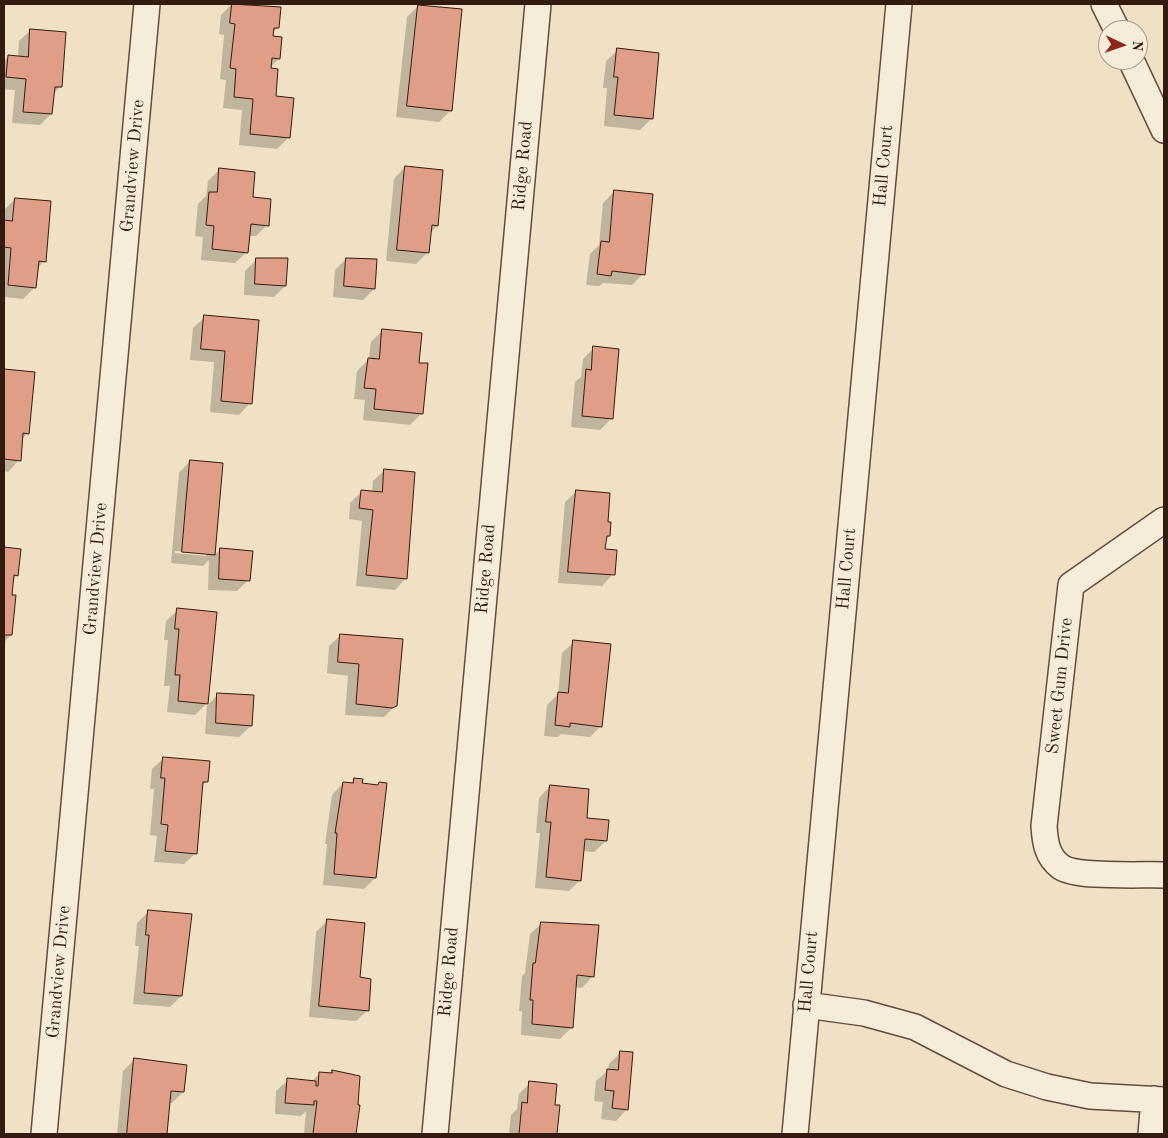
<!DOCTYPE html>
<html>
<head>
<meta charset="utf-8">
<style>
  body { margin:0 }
  #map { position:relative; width:1168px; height:1138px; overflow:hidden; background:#f0e1c5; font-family:"Old Standard TT",serif }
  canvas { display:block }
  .frame { position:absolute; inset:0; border:5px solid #341b11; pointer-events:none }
  .north { position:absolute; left:1098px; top:20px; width:50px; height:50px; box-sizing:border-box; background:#f5ecd9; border:1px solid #a89889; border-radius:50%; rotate:93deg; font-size:14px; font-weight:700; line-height:20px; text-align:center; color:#341b11 }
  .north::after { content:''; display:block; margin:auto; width:18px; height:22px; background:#8f2418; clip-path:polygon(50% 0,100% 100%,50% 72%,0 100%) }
</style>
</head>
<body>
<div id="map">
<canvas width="1168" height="1138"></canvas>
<div class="frame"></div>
<div class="north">N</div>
</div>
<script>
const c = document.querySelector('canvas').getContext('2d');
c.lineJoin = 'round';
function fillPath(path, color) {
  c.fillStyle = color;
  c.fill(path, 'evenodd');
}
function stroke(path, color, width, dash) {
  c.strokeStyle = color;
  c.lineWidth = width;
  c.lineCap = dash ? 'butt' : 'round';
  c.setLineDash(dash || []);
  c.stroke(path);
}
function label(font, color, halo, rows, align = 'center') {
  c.font = font + ' "Old Standard TT",serif';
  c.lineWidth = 5;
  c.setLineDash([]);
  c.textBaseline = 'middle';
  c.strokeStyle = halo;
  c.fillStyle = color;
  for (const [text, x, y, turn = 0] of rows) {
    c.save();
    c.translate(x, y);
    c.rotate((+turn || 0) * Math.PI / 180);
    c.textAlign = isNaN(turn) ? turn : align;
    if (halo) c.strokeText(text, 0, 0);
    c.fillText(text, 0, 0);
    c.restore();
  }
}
const shadow = new Path2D(`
  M232,4L280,8L278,28L272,33L279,59L270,67L275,97L289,137L277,149L239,145L242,110L223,108L226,80L220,79L224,35L219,34L221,15Z
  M418,6L451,110L439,122L396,117L407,17Z
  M31,30L60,87L53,94L51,114L40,125L12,123L15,90L4,89V61L8,57H18L19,41Z
  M618,50L652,118L640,130L604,126L607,88H603L606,61Z
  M405,167L437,226L430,233L428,252L416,264L386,261L394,179Z
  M219,170L251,198L267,225L256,236H248L247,252L235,263L201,260L203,237L195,236L198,204L206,196L208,181Z
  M615,191L643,274L632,285L603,283L599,286L586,285L590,254L599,245L603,203Z
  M15,199L44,261L37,269L35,287L23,299L4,297V210Z
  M257,259L285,286L274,297L244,295L245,271Z
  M346,259L374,289L363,300L333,297L335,270Z
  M205,317L258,321L250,403L239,415L210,412L214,362L190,360L193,328Z
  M383,330L418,364L422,413L410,425L363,420L365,400L354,399L357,371L369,359L371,342Z
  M594,348L612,418L600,430L571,427L575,382L581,377L583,359Z
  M4,371L34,374L28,433L21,440L19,460L8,472L4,471Z
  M190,461L222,464L214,555L221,549L248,580L237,591L208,590L209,560L203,566L171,563L179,473ZM175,551L206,553V556L175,553Z
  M385,470L406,578L395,590L356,586L362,521L349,519L350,503L362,491L372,493L373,481Z
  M577,491L606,523L609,536L605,540L604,550L613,574L602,586L558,583L565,502Z
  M4,548L19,550L17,575L12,580L11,635L4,642Z
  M178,610L206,704L195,715L167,712L170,686H164L168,640H164L166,621Z
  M341,635L396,705L384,717L345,715L348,676L327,673L329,646Z
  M574,642L601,726L590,737L561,734L558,737L544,736L547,705L558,694L562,653Z
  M218,694L252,696L251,726L239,737L205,734L207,706Z
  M164,758L207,781L201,787L196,853L184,864L154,862L157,836L150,835L154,789H150L152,769Z
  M355,779L361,784L377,786L379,784L375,878L364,889L323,885L327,844H325L332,795L343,783L350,784Z
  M550,786L606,841L594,852L583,851L580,880L569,891L535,888L540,833H536L539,798Z
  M149,911L181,996L170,1007L133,1004L139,946H135L137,923Z
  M327,921L359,978L368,1010L356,1021L309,1017L316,932Z
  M542,923L593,976L582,988L575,987L572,1027L560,1039L521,1035L522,1011H519L522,976L525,973L530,934Z
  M620,1053L627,1109L616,1121L601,1119L603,1102L594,1101L596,1081L608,1070L609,1064Z
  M135,1059L183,1092L172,1103H169L166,1134H117L123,1071Z
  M332,1071L355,1123L354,1134H304L306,1111L301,1116L275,1114L276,1091L288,1080L311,1082L320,1073L329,1074Z
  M530,1083L553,1106L559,1107L556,1134H509L511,1115L517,1109L519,1094Z`);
const building = new Path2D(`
  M232,4L281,7L279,28H274L273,36L282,37L280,59L272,58L271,68L278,69L276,96L294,98L290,138L250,134L253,99L234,97L236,69L230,68L235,24L230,23Z
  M418,5L462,9L452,111L407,106Z
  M30,29L66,32L62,87H55L52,114L23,112L26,79L6,77L8,55L28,57Z
  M617,48L659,53L653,119L614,115L618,77H614Z
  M405,166L443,170L438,226L432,225L429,253L397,250Z
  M219,168L255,172L253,197L271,199L269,226L251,224L248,253L212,249L214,226L206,225L209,192H217Z
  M614,190L653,194L645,275L612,271L611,276L597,274L601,241L609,242Z
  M15,198L51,201L46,262L39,261L36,288L8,285L11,248L4,247V220L12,221Z
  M256,258H288L286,286L255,284Z
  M346,258L377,259L375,289L344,286Z
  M204,315L259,320L252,404L221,401L225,351L201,349Z
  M382,329L422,333L419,363H428L423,414L374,409L376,389L364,388L368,358L379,359Z
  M593,346L619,349L613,419L582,416L586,369L591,370Z
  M4,369L35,372L29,434L23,433L21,461L4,459Z
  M190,460L223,463L215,555L182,552Z
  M384,469L415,472L407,579L366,575L373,510L359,508L361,490L382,492Z
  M576,490L610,493L608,522H611L610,536H607L605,549L617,550L615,575L568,572Z
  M4,547L21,549L18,576L14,575L12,595H16L12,635H4Z
  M220,548L253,551L250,581L219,579Z
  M177,608L217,612L208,704L178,701L180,675H175L179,629H175Z
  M340,634L403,639L397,706L392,708L356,704L359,664L338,662Z
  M573,640L611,644L602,727L570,723V727L555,725L558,692L568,693Z
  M217,693L254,695L252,726L216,723Z
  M163,757L210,761L208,782H203L197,854L165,851L168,825L161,824L165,778H161Z
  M354,778L363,779L362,783L378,785L379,782L387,783L376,878L334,874L337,833H335L343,782L353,783Z
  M550,785L589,789L587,818L609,820L607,841L585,839L581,881L546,877L551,822H546Z
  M148,910L192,914L182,996L144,993L149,935H146Z
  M327,919L365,923L360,977L371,979L369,1011L319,1006Z
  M541,922L599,925L594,977L577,975L573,1028L532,1024L533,1000H530L533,963H535Z
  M620,1051L633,1052L628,1110L612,1108L614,1091L605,1090L607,1069L618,1070Z
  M134,1058L187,1065L184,1092L171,1091L167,1134H127Z
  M332,1070L360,1076L358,1105H360L356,1134H313L317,1101H314V1105L285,1103L287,1078L316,1081V1086H318L319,1072L332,1073Z
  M529,1081L557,1084L555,1105H560L557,1134H519L522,1102L527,1103Z`);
const minor = new Path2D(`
  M1104,4L1117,30
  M1131,60L1164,130
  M1164,520L1071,585L1044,826C1045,842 1047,857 1061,867C1077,878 1143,874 1164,875
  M806,1005L864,1013L915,1027L1006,1074L1047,1087L1090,1096L1164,1100
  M44,1134L147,4
  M435,1134L538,4
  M795,1134L899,4
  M1151,1134L1154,1099`);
const streetNames = [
  ["Grandview Drive",133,166,-85],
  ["Ridge Road",523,166,-85],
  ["Hall Court",884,166,-85],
  ["Grandview Drive",96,569,-85],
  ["Ridge Road",486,569,-85],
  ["Hall Court",847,569,-85],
  ["Sweet Gum Drive",1060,686,-84],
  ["Grandview Drive",59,972,-85],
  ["Ridge Road",449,972,-85],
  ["Hall Court",809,972,-85]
];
fillPath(shadow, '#0003');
fillPath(building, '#df9e85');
stroke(building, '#341b11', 1);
stroke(minor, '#634c3e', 28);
stroke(minor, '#f5ecd9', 25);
label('18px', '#341b11', '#f5ecd9', streetNames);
</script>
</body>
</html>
